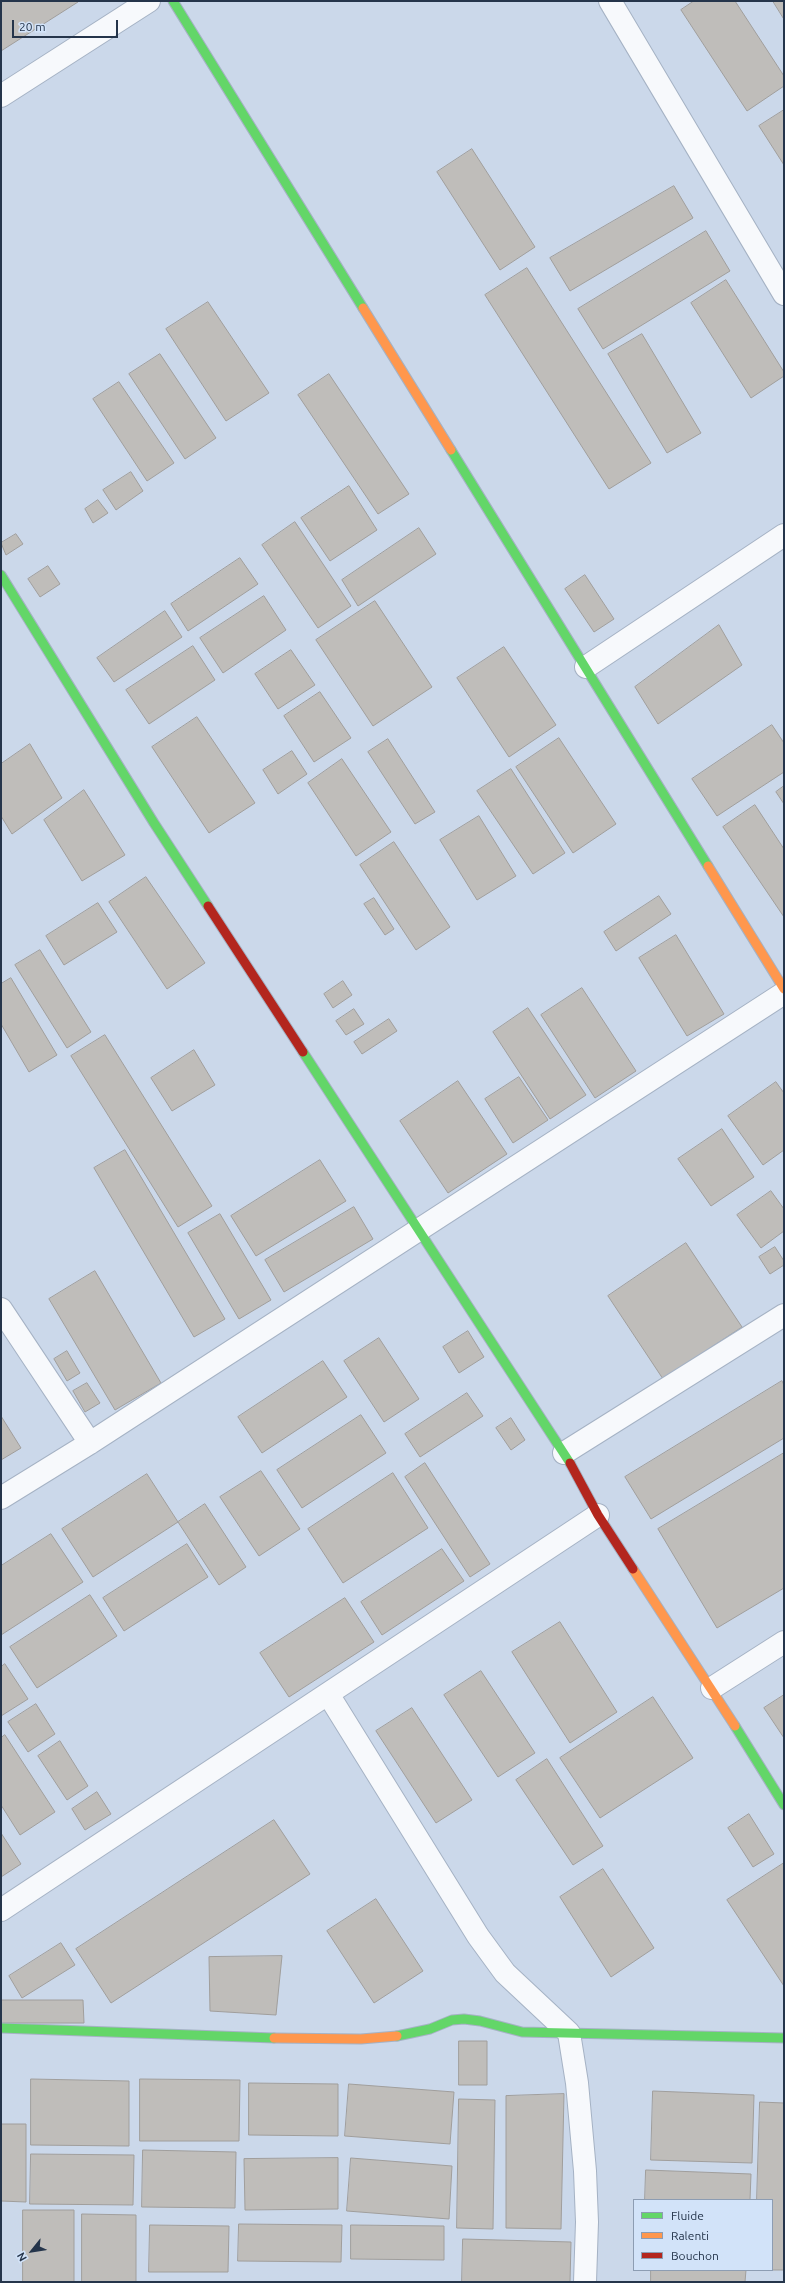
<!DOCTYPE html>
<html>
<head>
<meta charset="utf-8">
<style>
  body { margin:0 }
  #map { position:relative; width:785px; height:2283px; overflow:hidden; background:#cbd8ea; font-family:Ubuntu,sans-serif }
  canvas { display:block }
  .frame { position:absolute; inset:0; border:2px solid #25354b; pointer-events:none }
  .legend { position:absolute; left:633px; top:2199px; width:140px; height:72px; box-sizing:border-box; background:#d2e3f9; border:1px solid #8d9db3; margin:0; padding:5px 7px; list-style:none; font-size:12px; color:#25354b }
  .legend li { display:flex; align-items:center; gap:8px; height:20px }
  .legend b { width:20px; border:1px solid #8d9db3 }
  .north { position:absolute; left:12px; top:2231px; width:40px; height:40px; -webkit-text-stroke:3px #d2e3f9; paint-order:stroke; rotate:240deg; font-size:11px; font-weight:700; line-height:16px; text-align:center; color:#25354b }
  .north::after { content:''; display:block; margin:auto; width:14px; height:18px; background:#25354b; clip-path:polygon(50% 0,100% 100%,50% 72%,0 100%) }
  .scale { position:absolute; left:12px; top:20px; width:106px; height:18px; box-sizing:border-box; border:2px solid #25354b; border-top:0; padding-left:5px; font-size:12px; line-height:14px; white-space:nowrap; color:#25354b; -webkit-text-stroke:3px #d2e3f9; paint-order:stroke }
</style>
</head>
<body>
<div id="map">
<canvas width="785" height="2283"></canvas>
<div class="frame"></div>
<ul class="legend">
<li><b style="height:5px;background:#63d668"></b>Fluide</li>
<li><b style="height:5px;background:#ff974d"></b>Ralenti</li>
<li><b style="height:5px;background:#b3261e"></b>Bouchon</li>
</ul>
<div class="north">N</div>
<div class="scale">20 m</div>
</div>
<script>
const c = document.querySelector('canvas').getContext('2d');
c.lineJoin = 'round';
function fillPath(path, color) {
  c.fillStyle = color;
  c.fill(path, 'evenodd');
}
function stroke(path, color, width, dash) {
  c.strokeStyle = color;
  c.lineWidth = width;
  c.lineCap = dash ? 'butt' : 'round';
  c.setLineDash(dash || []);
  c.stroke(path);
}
const building = new Path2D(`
  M1,1H78V2L1,51Z
  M694,1H735L784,76V86L747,111L681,10Z
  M773,1H784V19Z
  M784,110V165L759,126Z
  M472,149L535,247L500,270L437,172Z
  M674,186L693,218L570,291L550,258Z
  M706,231L730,271L603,349L578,309Z
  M527,268L651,463L609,489L485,295Z
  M726,280L784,372V376L751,398L691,303Z
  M208,302L269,393L226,421L166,329Z
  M642,334L701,433L667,453L608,354Z
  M160,354L216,438L185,459L129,374Z
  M329,374L409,494L378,514L298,395Z
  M119,382L174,463L147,481L93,399Z
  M131,472L143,491L116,510L103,490Z
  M349,486L377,530L330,561L301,518Z
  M98,500L108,513L93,523L85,509Z
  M295,522L351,606L318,628L262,545Z
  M419,528L436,554L358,606L342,580Z
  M16,534L23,544L6,555L1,543Z
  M240,558L258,584L188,631L171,604Z
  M48,566L60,584L40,597L28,579Z
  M585,575L614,619L594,632L565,589Z
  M264,596L286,630L223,673L200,638Z
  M375,601L432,687L373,726L316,640Z
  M165,611L182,637L114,682L97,658Z
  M719,625L742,665L658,724L635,687Z
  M193,646L215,680L149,724L126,690Z
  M504,647L556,725L509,757L457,678Z
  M291,650L315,685L278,709L255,674Z
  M320,692L351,738L314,762L284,716Z
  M197,717L255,803L209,833L152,747Z
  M772,725L784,743V772L717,816L692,779Z
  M559,738L616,824L573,853L516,767Z
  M388,739L435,812L415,824L368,752Z
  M30,744L62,798L12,834L1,816V764Z
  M292,751L307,774L278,794L263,770Z
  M342,759L391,832L356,856L308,783Z
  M511,769L565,853L533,874L477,791Z
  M784,786V804L776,792Z
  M84,790L125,855L82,881L44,820Z
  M755,805L784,849V917L723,827Z
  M479,816L516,876L477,900L440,840Z
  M394,842L450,927L416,950L360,865Z
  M146,877L205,963L167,989L109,902Z
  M659,896L671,914L616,951L604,932Z
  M374,898L394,929L385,935L364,904Z
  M98,903L117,932L64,965L46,936Z
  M676,935L724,1014L687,1036L639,958Z
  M40,950L91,1032L67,1048L15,965Z
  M11,978L57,1055L29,1072L1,1024V984Z
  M343,981L352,995L333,1008L324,994Z
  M582,988L636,1071L595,1098L541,1015Z
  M528,1008L586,1095L550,1119L493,1032Z
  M354,1009L364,1024L346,1035L336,1021Z
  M389,1019L397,1031L362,1054L354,1042Z
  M105,1035L212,1206L178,1227L71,1056Z
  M194,1050L215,1085L172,1111L151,1078Z
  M519,1077L548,1120L513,1143L485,1099Z
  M458,1081L507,1154L448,1193L400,1121Z
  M776,1082L784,1093V1150L763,1165L728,1116Z
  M722,1129L754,1177L711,1206L678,1159Z
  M125,1150L225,1319L194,1337L94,1168Z
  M320,1160L346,1201L256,1256L231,1216Z
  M771,1191L784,1209V1231L761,1248L737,1215Z
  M354,1207L373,1239L284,1292L265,1260Z
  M220,1214L271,1300L239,1319L188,1233Z
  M686,1243L742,1327L663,1379L608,1296Z
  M775,1247L784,1261V1265L770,1274L759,1257Z
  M95,1271L161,1383L115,1410L49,1299Z
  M468,1331L484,1357L459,1373L443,1347Z
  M379,1338L419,1399L384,1422L344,1361Z
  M67,1351L80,1373L67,1381L54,1359Z
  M323,1361L347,1397L262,1453L238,1417Z
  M782,1381L784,1385V1438L651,1519L625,1477Z
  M87,1383L100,1403L85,1412L73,1391Z
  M467,1393L483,1416L420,1457L405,1434Z
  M361,1415L386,1453L302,1508L277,1470Z
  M1,1416L21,1448L1,1460Z
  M511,1418L525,1440L511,1450L496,1428Z
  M784,1453V1588L717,1628L658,1529Z
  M425,1463L490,1564L470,1577L405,1477Z
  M261,1471L300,1529L259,1556L220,1497Z
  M393,1473L428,1528L343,1583L308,1529Z
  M147,1474L178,1522L93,1577L62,1529Z
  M205,1504L246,1567L219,1585L178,1522Z
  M51,1534L83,1582L1,1635V1566Z
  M187,1544L208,1577L124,1631L103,1598Z
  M442,1549L464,1581L382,1635L361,1602Z
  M90,1595L117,1636L37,1688L10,1647Z
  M345,1598L374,1642L289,1697L260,1653Z
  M560,1622L617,1712L570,1743L512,1652Z
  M5,1664L28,1699L1,1716V1667Z
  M481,1671L535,1753L498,1777L444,1695Z
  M784,1695V1738L764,1708Z
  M653,1697L693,1758L600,1818L560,1758Z
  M36,1704L55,1734L28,1752L8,1722Z
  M412,1708L472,1800L436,1823L376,1731Z
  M5,1735L55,1812L20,1835L1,1805V1738Z
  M60,1741L88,1786L67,1800L38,1756Z
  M547,1759L603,1846L573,1865L516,1780Z
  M97,1792L111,1814L85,1830L72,1809Z
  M749,1814L774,1854L753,1867L728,1828Z
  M274,1820L310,1874L111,2003L76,1949Z
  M1,1833L21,1864L1,1877Z
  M784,1863V1986L727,1900Z
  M603,1869L654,1948L611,1977L560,1897Z
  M376,1899L423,1971L374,2003L327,1931Z
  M61,1943L75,1965L22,1998L9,1976Z
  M282,1956L276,2015L210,2011L209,1957Z
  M1,2000H83L84,2023H1Z
  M459,2041H487V2085H459Z
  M31,2079L129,2081V2146L31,2145Z
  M140,2079L240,2080L239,2141H140Z
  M249,2083L338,2084V2136L249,2135Z
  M349,2084L454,2092L450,2144L345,2136Z
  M653,2091L754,2095L752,2163L651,2160Z
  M564,2094L561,2229L506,2228V2096Z
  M459,2099L495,2100L493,2229L457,2228Z
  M760,2102L784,2103V2270H772V2200H757Z
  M1,2124H26V2202L1,2201Z
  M143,2150L236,2152L235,2208L142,2207Z
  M31,2154L134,2155L133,2205L30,2204Z
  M338,2158V2209L245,2210L244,2159Z
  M351,2158L452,2166L449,2219L347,2211Z
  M646,2170L751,2174L750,2200H645Z
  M23,2210H74V2282H23Z
  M82,2214L136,2215V2282H82Z
  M239,2224L342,2225L341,2262L238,2261Z
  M150,2225L229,2226L228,2272H149Z
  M351,2225L444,2226V2260L351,2259Z
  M463,2239L571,2242L570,2282H462Z
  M651,2270H746L745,2282H651Z`);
const street = new Path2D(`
  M610,1L784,294
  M1,96L149,1
  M586,667L784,535
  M1,1309L90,1443
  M564,1453L784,1315
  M1,1498L90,1443L784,993
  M712,1688L784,1642
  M328,1694L478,1936L505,1973L569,2033L577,2083L585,2171L587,2222L585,2282
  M1,1910L598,1515`);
const fast = new Path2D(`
  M173,1L363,308
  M451,450L708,866
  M1,575L154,823L208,906
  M303,1052L570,1463
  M735,1726L784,1805
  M1,2028L274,2038
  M397,2036L430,2029L452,2020L464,2019L480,2021L522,2032L784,2038`);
const slow = new Path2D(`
  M363,308L451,450
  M708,866L784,989
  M633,1569L735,1726
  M274,2038L361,2039L397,2036`);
const jam = new Path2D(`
  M208,906L303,1052
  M570,1463L598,1515L633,1569`);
fillPath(building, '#bfbdba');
stroke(building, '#a09e9c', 1);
stroke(street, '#a5b2c4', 24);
stroke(fast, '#a5b2c4', 11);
stroke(slow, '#a5b2c4', 11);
stroke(jam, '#a5b2c4', 11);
stroke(street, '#f7f9fc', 22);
stroke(fast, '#63d668', 9);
stroke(slow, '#ff974d', 9);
stroke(jam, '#b3261e', 9);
</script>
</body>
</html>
